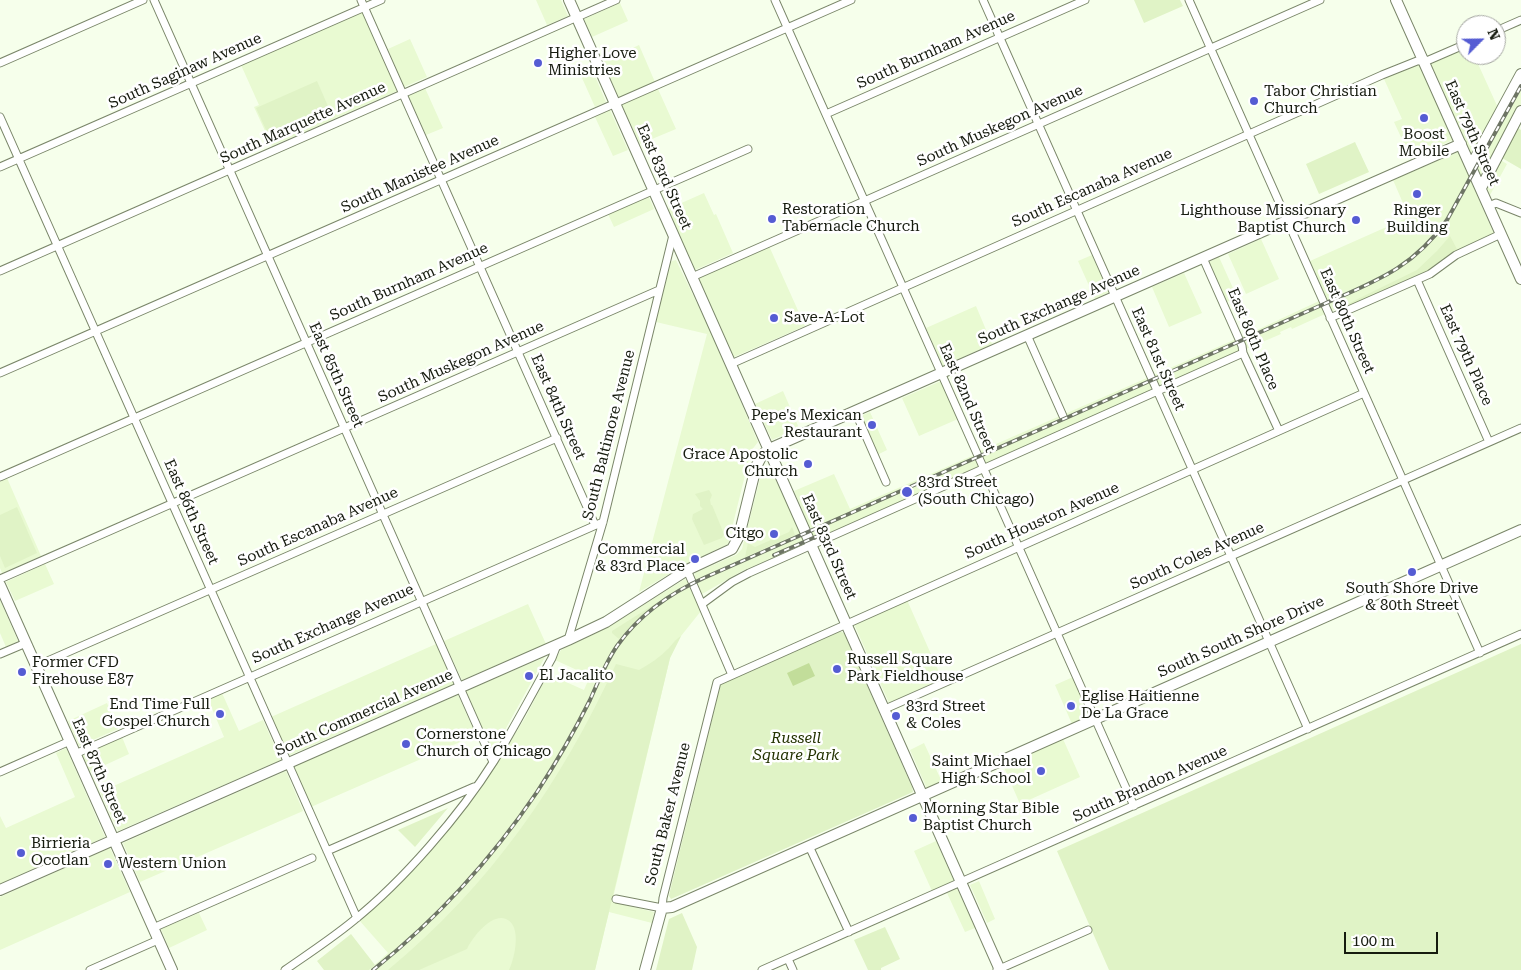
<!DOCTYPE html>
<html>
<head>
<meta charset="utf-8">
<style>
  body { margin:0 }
  #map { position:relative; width:1521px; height:970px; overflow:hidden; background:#f6ffeb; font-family:"Roboto Serif",serif }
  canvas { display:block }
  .north { position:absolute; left:1456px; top:15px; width:50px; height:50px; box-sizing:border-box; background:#fff; border:1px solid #a2a49f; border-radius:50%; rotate:67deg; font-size:14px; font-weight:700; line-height:20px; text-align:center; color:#161b0f }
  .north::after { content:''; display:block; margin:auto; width:18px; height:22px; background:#555cd3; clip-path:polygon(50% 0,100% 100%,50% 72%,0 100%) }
  .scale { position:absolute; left:1344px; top:932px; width:94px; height:22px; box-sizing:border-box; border:2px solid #161b0f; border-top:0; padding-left:6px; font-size:15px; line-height:18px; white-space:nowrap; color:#161b0f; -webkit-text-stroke:4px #fff; paint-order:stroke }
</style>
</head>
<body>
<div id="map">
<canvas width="1521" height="970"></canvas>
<div class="north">N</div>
<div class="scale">100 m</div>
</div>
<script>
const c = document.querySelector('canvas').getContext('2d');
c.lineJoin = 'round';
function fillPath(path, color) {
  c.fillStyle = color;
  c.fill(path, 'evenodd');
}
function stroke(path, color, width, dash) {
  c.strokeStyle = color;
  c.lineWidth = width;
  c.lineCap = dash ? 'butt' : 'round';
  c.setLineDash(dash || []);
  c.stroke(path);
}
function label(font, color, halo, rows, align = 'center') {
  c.font = font + ' "Roboto Serif",serif';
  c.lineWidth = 5;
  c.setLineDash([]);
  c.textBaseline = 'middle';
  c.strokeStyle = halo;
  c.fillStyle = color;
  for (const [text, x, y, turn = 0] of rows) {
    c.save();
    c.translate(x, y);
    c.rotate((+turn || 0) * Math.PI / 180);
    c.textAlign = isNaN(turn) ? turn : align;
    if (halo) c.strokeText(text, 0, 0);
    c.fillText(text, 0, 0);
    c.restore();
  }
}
const built = new Path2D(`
  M536,0H561L568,16L547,25Z
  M620,3L628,21L592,37L584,19Z
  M362,12L397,91L272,146L254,107L259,105L241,65Z
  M410,39L427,77L404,87L388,49Z
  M639,45L655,82L619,98L603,62Z
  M1466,48V55H1474L1499,110L1475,152L1473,153L1469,151L1431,64Z
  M1419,63L1453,140L1411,159L1394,122L1402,119L1384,79Z
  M590,64L606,102L595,107L578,69Z
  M1521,81V104L1482,177L1475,164Z
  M425,88L443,128L426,135L408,96Z
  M658,89L676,129L640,144L621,104Z
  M610,110L628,150L613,156L595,117Z
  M1458,152L1494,234L1430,266L1332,311L1310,261L1409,217L1393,180Z
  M1499,159L1507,164L1490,195L1486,185Z
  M704,193L714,215L716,214L733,253L695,270L668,209Z
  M649,197L654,209L614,227L608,214Z
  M1261,239L1279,279L1246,294L1228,254Z
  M769,246L805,326L734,357L698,278Z
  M1092,255L1109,292L1095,299L1078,261Z
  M1219,257L1237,297L1227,302L1209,262Z
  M676,260L709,328L758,442L751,451L728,544L686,564L639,592L707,334L656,322L670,264L672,261Z
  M1184,273L1202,313L1169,327L1152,287Z
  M1319,301L1325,314L1292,329L1291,327L1280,332L1281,334L1246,349L1242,337Z
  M976,306L992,344L943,366L926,328Z
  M1236,339L1239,353L1160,388L1154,375Z
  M1147,378L1153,391L987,465L980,451Z
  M941,381L958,419L919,436L902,398Z
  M783,391L799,428L772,440L755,404Z
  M870,412L887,450L875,456L858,417Z
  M974,455L980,468L815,540L794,491L834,474L850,509Z
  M766,467L771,470L805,543L804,545L742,571L702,594L694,578L695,573L736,555L742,549L762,471Z
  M7,478L41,556L2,573L0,568V481Z
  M45,564L54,584L15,601L6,582Z
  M685,579L688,582L701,611L681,636L670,658L612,902L654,912L652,923L609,912L595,970H369L388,953L359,920L404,879L435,845L474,797L500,758L525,718L548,674L584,690L590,676L555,660L561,650L607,628Z
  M0,600L18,641L6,647L0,633Z
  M907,600L942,679L889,703L854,624Z
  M528,604L546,644L462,680L444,641Z
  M436,644L454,684L288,756L271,717Z
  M545,657L493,752L466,691Z
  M1073,677L1090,716L1072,724L1055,685Z
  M222,693L239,731L263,720L281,760L118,831L100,792L224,737L208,699Z
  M458,695L476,735L311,807L293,767Z
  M107,703L118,729L79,746L68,721Z
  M122,737L129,754L90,772L82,754Z
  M1063,739L1080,777L1020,804L1003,765Z
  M924,743L942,782L927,789L910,750Z
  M66,748L105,837L0,884V816L6,828L75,797L56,753Z
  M286,771L303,811L140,882L123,843Z
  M936,841L954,881L932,891L914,851Z
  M110,848L130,892L0,950V897Z
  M979,881L995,919L987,923L970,885Z
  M957,888L975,928L965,932L947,893Z
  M199,913L207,930L169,948L161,929Z`);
const green = new Path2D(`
  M1134,0H1180L1183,6L1144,23Z
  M317,81L331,113L271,141L256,108Z
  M1518,128L1521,130V169L1502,158Z
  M1355,142L1369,172L1319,194L1306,164Z
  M1450,236L1458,251L1431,270L1338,311L1337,309L1417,270L1437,251Z
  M709,490L712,495L710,500L711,505H712L724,534L722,538L704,545L692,519L693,514L703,509L700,506V501L695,494Z
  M17,507L37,553L5,568L0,556V515Z
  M792,527L795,535L745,557L748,543L755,547L789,532Z
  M658,602L634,623L619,639L612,633V631Z
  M839,631L844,633L912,787L913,792L671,899L669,896L670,891L721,683Z
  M681,636L670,658L595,970H509C515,958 522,925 506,919C491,913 472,938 467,949L419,970H388C490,886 561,783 616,664L639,670C650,664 660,657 669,648C673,643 676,639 681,636Z
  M1521,644V970H1109L1057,851Z
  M448,808L415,847L398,830Z
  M682,913L697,947L692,970H656L669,919Z
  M885,927L900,959L881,968V970H868L854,940Z
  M351,934L375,965L369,970H324L317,961Z`);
const water = new Path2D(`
  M809,663L815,676L793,686L787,673Z`);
const street = new Path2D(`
  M154,0L493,762
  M361,0L595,525
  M775,0L1134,806
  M983,0L1308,729
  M1189,0L1480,653
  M1496,31L1521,20
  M0,63L143,0
  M826,114L1085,0
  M0,117L357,918
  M0,167L381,0
  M1489,206L1496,203L1521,213
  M1203,258L1242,346L1243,353L1279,431
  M0,271L616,0
  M692,277L1320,0
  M1417,280L1489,442
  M1330,318L1430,274L1456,255L1501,234
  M1027,335L1063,416
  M731,364L1382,75L1417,61L1429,60L1466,44
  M0,373L851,0
  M855,411L886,482
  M0,477L748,149
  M687,570L732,675
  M0,579L659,290
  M702,604L732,582L749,573L1243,353
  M568,640L603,522L673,235
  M0,654L26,643
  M36,666L557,438
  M885,709L1521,428
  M75,754L603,522
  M0,772L70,741
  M809,846L849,932
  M327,851L474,787
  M616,899L662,908L663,898L717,682L1364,393
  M153,928L312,858
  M788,959L793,970
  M90,970L158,940
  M285,970C308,954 331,939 353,921C403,881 460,815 494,761C514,728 533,692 552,658L557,645
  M762,970L1521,634
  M997,970L1088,930`);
const secondary = new Path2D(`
  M569,0L1000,970
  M1396,0L1521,279
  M1471,166L1521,74
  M1481,188L1521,111
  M0,585L172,970
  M0,890L568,640L606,622L687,570L732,549L739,536L756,467L762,455L769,449L1461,144
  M645,970L662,908L672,907L1521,530`);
const rail = new Path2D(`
  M774,555L827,532
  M373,970C437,919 491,860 537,792C556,763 574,732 590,700C598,682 606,662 617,646C639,615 672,592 706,577L1324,304C1376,281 1413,268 1447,220L1521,86`);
const markers = [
  [538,63,5,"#555cd3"],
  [1254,101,5,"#555cd3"],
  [1424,118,5,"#555cd3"],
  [1417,194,5,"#555cd3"],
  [772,219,5,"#555cd3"],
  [1356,220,5,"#555cd3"],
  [774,318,5,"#555cd3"],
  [872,425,5,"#555cd3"],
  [808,464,5,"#555cd3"],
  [907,492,6,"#555cd3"],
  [774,534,5,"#555cd3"],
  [695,559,5,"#555cd3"],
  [1412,572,5,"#555cd3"],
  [837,669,5,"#555cd3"],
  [22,672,5,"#555cd3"],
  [529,676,5,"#555cd3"],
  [1071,706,5,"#555cd3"],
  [220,714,5,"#555cd3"],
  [896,716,5,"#555cd3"],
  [406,744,5,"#555cd3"],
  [1041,771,5,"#555cd3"],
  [913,818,5,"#555cd3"],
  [21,853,5,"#555cd3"],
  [108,864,5,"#555cd3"]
];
const streetNames = [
  ["South Burnham Avenue",936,50,-24],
  ["South Saginaw Avenue",185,71,-24],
  ["South Marquette Avenue",303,123,-24],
  ["South Muskegon Avenue",1000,126,-24],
  ["East 79th Street",1472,133,66],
  ["South Manistee Avenue",420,174,-24],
  ["East 83rd Street",664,177,66],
  ["South Escanaba Avenue",1092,188,-24],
  ["South Burnham Avenue",409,282,-24],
  ["South Exchange Avenue",1059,305,-24],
  ["East 80th Street",1347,321,66],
  ["East 80th Place",1253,339,67],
  ["East 79th Place",1466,355,66],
  ["East 81st Street",1158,359,66],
  ["South Muskegon Avenue",461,362,-24],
  ["East 85th Street",336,375,66],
  ["East 82nd Street",967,398,66],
  ["East 84th Street",558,407,66],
  ["South Baltimore Avenue",609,435,-76],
  ["East 86th Street",191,512,66],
  ["South Houston Avenue",1042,521,-24],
  ["South Escanaba Avenue",318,527,-24],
  ["East 83rd Street",829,547,66],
  ["South Coles Avenue",1197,556,-24],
  ["South Exchange Avenue",333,624,-24],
  ["South South Shore Drive",1241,637,-24],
  ["South Commercial Avenue",364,713,-24],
  ["East 87th Street",99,771,66],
  ["South Brandon Avenue",1150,784,-24],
  ["South Baker Avenue",668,814,-76]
];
const poiNames = [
  ["Higher Love",548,54],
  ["Ministries",548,71],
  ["Tabor Christian",1264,92],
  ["Church",1264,109],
  ["Boost",1424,135,"center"],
  ["Mobile",1424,152,"center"],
  ["Restoration",782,210],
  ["Tabernacle Church",782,227],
  ["Lighthouse Missionary",1346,211,"right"],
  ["Baptist Church",1346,228,"right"],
  ["Ringer",1417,211,"center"],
  ["Building",1417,228,"center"],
  ["Save-A-Lot",784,318],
  ["Pepe's Mexican",862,416,"right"],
  ["Restaurant",862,433,"right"],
  ["Grace Apostolic",798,455,"right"],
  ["Church",798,472,"right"],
  ["83rd Street",918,483],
  ["(South Chicago)",918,500],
  ["Citgo",764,534,"right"],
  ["Commercial",685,550,"right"],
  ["& 83rd Place",685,567,"right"],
  ["South Shore Drive",1412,589,"center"],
  ["& 80th Street",1412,606,"center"],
  ["Russell Square",847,660],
  ["Park Fieldhouse",847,677],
  ["Former CFD",32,663],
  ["Firehouse E87",32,680],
  ["El Jacalito",539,676],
  ["Eglise Haitienne",1081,697],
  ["De La Grace",1081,714],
  ["End Time Full",210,705,"right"],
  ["Gospel Church",210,722,"right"],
  ["83rd Street",906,707],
  ["& Coles",906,724],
  ["Cornerstone",416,735],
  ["Church of Chicago",416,752],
  ["Saint Michael",1031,762,"right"],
  ["High School",1031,779,"right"],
  ["Morning Star Bible",923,809],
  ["Baptist Church",923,826],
  ["Birrieria",31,844],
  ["Ocotlan",31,861],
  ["Western Union",118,864]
];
const parkNames = [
  ["Russell",796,739],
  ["Square Park",796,756]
];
fillPath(built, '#e9fad2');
fillPath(green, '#e0f3c6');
fillPath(water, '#c2dd9a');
stroke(street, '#7a8669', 9);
stroke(secondary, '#7a8669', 12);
stroke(street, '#fff', 7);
stroke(secondary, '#fff', 10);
stroke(rail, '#6e7565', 4);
stroke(rail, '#fff', 2, [5.5]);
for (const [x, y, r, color] of markers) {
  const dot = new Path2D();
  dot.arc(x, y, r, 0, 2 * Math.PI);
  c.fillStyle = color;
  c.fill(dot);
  stroke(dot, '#fff', 2);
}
label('15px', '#161b0f', '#fff', streetNames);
label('15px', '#161b0f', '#fff', poiNames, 'left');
label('italic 15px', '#233201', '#fff', parkNames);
</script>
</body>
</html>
